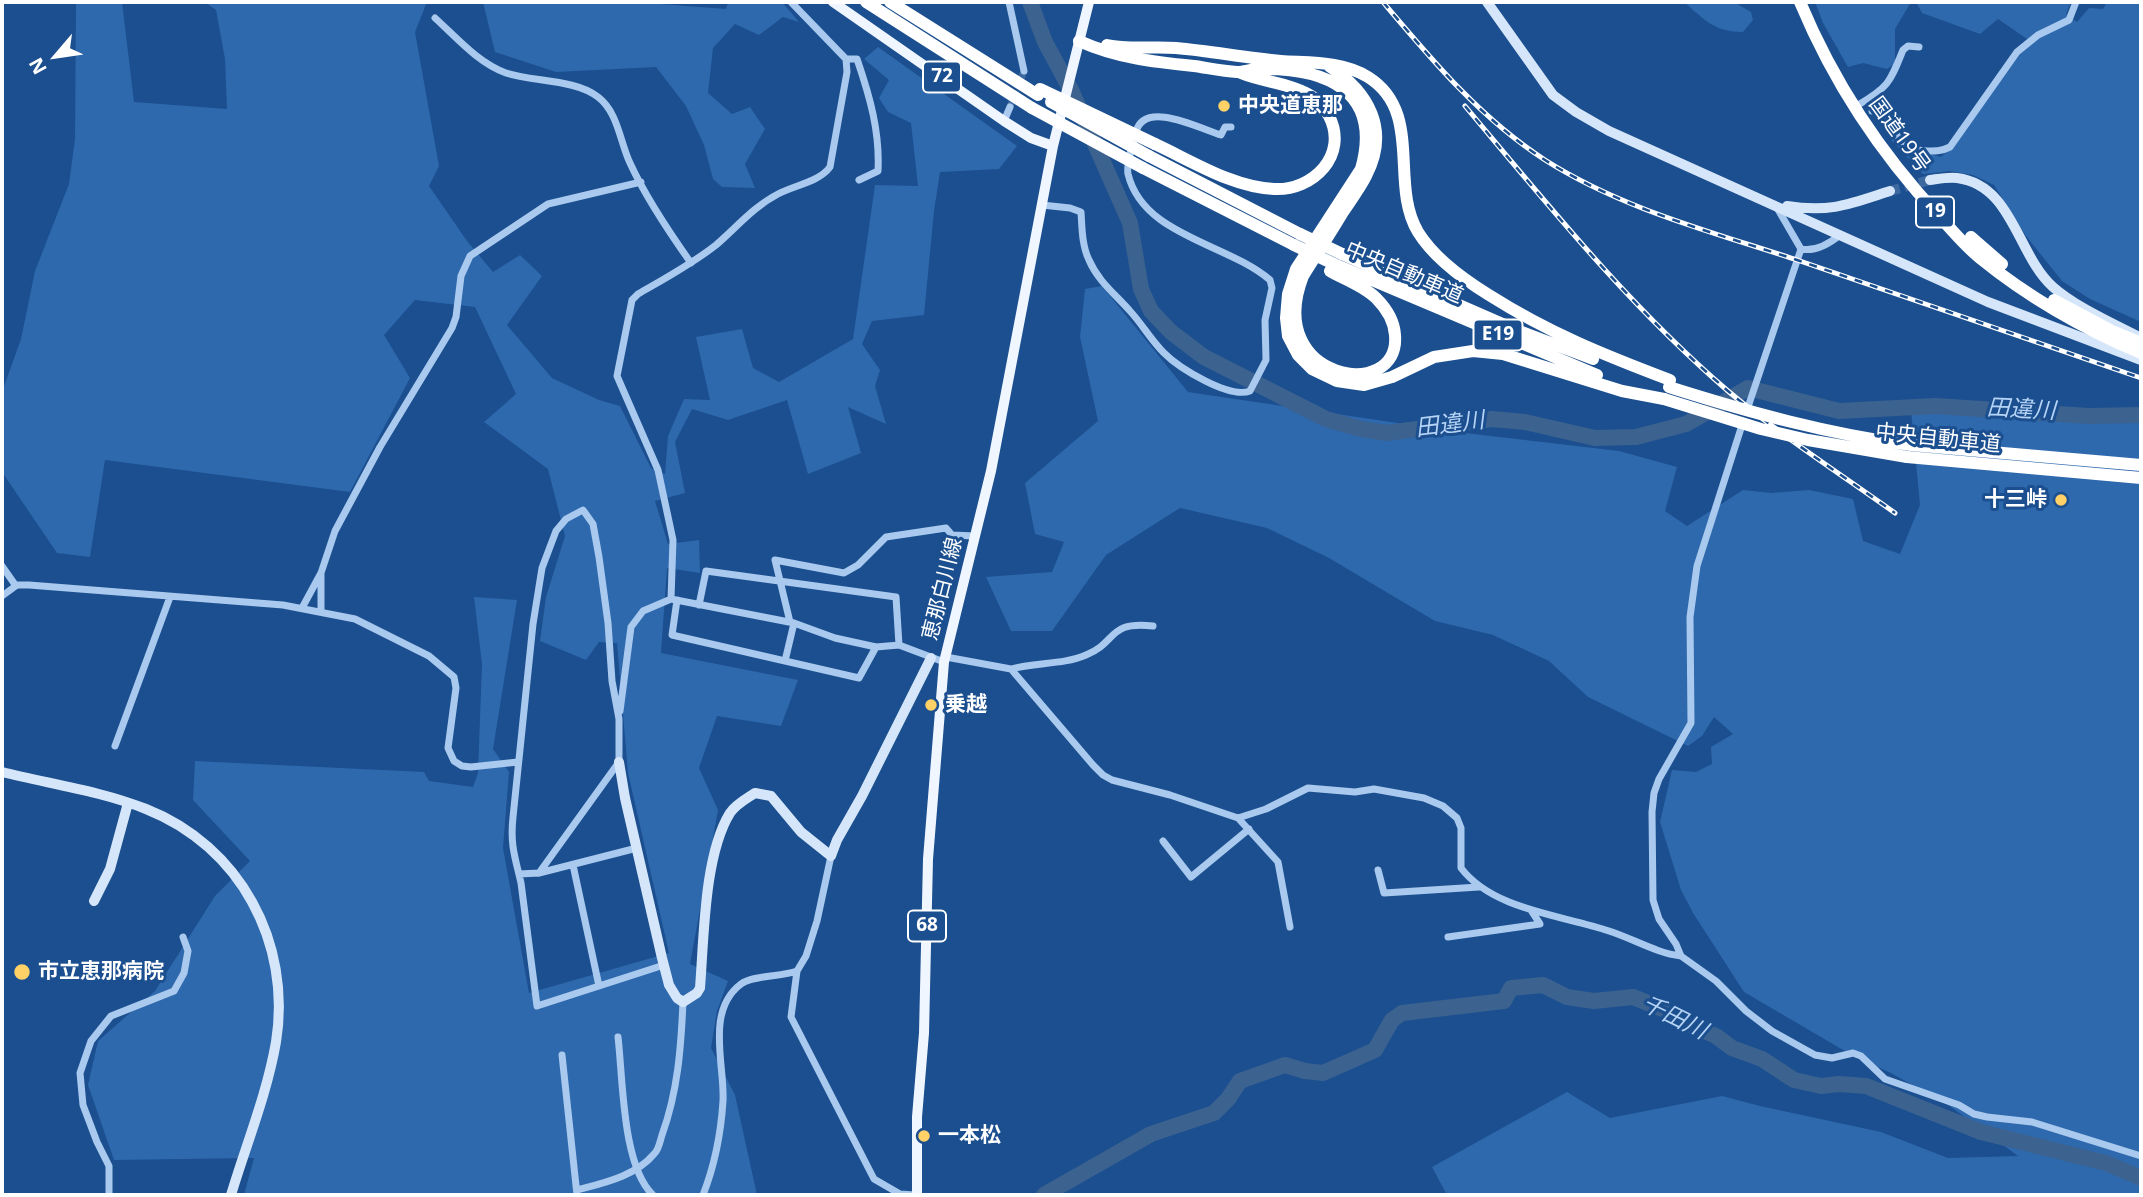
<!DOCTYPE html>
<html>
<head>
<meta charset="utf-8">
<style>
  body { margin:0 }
  #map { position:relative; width:2143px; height:1197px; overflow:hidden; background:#1b4f8f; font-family:"Noto Sans",sans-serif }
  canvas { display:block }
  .frame { position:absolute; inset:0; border:4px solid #fff; pointer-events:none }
  .north { position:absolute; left:21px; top:21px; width:70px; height:70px; -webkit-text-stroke:5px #1b4f8f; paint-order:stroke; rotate:241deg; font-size:19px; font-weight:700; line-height:28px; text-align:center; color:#fff }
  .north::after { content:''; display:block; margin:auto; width:24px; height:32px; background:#fff; clip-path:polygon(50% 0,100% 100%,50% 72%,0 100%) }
</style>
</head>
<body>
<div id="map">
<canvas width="2143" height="1197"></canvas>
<div class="frame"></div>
<div class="north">N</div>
</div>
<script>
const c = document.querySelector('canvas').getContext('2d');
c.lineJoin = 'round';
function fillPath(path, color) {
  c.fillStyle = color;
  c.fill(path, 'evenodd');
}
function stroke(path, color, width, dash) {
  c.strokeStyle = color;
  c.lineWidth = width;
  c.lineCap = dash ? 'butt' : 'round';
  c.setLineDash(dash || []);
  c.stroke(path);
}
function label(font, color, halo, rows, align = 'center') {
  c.font = font + ' "Noto Sans","Noto Sans JP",sans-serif';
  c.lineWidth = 6;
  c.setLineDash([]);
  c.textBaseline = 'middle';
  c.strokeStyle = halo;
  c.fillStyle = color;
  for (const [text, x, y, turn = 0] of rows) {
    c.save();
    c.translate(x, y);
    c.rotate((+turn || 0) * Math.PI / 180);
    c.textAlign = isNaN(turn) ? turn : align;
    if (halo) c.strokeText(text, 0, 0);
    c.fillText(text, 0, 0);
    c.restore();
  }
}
const green = new Path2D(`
  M76,2H122L134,102L227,109L225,59L216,10L205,2H427L415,32L439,166L429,186L467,241L493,272L520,255L542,276L507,325L552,378L599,400L620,406L651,468L665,474L668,436L684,399L710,400L696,337L742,329L753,368L779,382L853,339L875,185L918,186L911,123L888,112L879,98L889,80L864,59L878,47L1017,146L999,169L940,172L934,211L924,315L872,321L862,344L880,370L875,386L886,424L848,407L861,453L808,474L787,400L728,420L692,409L675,442L685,493L655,501L668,544L699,540L700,573L667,568L661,653L798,680L781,726L717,716L699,768L718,810L690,964L728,981L717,1011L711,1048L735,1095L757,1195H244L254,1158L114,1160L88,1085L98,1041L155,991L215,896L250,861L193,800L195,761L424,772L429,781L473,787L478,773L482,664L474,597L517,600L493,749L509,772L503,848L529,993L669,953L628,773L617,643L599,642L586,660L540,641L546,597L565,536L548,469L484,422L516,394L475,307L415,300L384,335L410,378L350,492L105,460L90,557L57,553L2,472V392L21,339L35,271L69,184L75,139Z
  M483,2H634L726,9L728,2H782L799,22L783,17L759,35L735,24L713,48L708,93L732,114L750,107L765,129L745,164L755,188L722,187L713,179L704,145L686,106L656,67L556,72L495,52Z
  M1684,2H1734L1751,12L1753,20L1743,32C1714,32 1705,20 1684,2Z
  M1815,2H1911L1895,29V64L1887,69L1863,63L1848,67L1823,23Z
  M1916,2H2071L2066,14L2077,22L2089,8L2103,9L2107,2H2141V322L2090,299L2062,281L2026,236L1994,185L1973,175L1950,171L1923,174L1891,140L1895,138L1920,158L1927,153L1941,157L1951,148L2018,56L2027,39L1998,19L1980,34L1922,13Z
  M1102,286L1188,392L1465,433L1619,451L1677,467L1665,511L1687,526L1743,490L1771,493L1809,490L1853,499L1863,541L1900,554L1920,505L1911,410L2092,422L2141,421V1195H1447L1432,1167L1567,1092L1610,1118L1722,1096L1760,1106L1881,1132L1948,1158L2018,1156L1951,1107L1891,1073L1855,1057L1744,992L1693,913L1681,890L1660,822L1672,770L1696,772L1712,764L1711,747L1733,734L1714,717L1702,736L1688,746L1588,697L1549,661L1493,635L1435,621L1329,558L1267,528L1180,508L1106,555L1052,631H1011L986,577L1052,572L1064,542L1035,534L1025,483L1098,421L1080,337L1085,289Z`);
const river = new Path2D(`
  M1030,2L1045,42L1072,92L1130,223L1141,289L1151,311L1171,332L1204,357L1326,419L1361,429L1387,433L1492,419L1525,422L1595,438L1636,437L1686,424L1748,388L1839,411L1935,406L2089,416L2141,415
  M1044,1195L1151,1134L1214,1113L1228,1099L1240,1081L1285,1065L1305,1071L1323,1073L1375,1050L1392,1020L1402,1013L1504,1001L1511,988L1543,985L1567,997L1594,1001L1633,997L1670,1012L1688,1024L1716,1036L1732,1048L1762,1059L1794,1080L1821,1086L1839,1084L1866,1086L1981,1132L2106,1163L2141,1178`);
const streetTunnel = new Path2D(`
  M1010,107L1024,71`);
const secondaryTunnel = new Path2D(`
  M1890,191L1930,180`);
const street = new Path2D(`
  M1009,2L1024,71
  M435,18C456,37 478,63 506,73C533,82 575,79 598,97C618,112 620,142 630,163C646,198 669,232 691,263
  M846,59H857C870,97 880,132 878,171L859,180
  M1858,105C1889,87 1890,82 1903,50L1908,46L1919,47
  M1872,111H1878C1896,128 1898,151 1928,151C1936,151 1942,151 1950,147L2017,52L2038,35L2069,20L2076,2
  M1004,121L1010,107
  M1042,205L1070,208L1081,212C1082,228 1082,246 1089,260C1098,281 1115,294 1130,311C1142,324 1151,340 1164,353C1179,368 1229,399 1250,391L1266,360L1265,320L1272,288L1270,280C1227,243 1143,236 1128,174C1126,164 1133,143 1136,132C1144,99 1201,129 1221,135L1225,127H1231
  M1776,206L1801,249
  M1801,249C1816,252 1829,244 1840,235
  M1747,410L1801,249
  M1743,422L1697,566L1690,617L1691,723L1659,779L1654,793L1652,812L1653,900L1659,919L1676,944L1681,956L1716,981L1746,1011L1772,1031L1815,1055L1832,1058L1853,1053L1861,1056L1885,1079L1959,1105L1974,1114L1987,1117L2032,1122L2141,1156
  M2,566L16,586
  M321,574V612
  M2,596L17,585H29L283,605L355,619L429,656L454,677L456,688L448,748L454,761L462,766L471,767L518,762
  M671,599L673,540L658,470L617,376L632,300L638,294C664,279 692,264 716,245C737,227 753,207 778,194C795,185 819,182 830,167L847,72L846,59L791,2
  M677,600L672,635L859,678L876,647
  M699,605L706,571L896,597L899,645
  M302,608L321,573L335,531L380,447L452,328L456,317L461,276L470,256L548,204L641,182
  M790,622L775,560L844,573L858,565L886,537L946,528L952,535L975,536
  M946,657L1011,669L1093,765L1103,775L1112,780L1170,795L1238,818L1266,809L1308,788L1355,792L1374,789L1424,798L1443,806L1457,818L1461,828V868C1493,910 1562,915 1609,931C1634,939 1656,953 1681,956
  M785,661L794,623
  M1011,669C1035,662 1063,665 1086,655C1118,642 1107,621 1153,626
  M620,711L631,627L643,611L671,599L794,623L835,638L876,647L899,645L944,662
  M115,746L170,597
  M1238,818L1278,862L1290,927
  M1163,841L1191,877L1249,829
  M831,856L817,921L806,956L797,971L791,1017L874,1179L900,1194L915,1195
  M573,865L599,986
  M1378,870L1384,893L1479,887
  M539,873L619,762V719L612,681L608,623L599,557L593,524L583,510L566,519L556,531L542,568L533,624L513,817C510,845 515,857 521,883L537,1006L664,965
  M519,874L539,873L637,848
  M1448,937L1540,924L1531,910
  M618,1037C623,1078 622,1166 653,1195
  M562,1055L577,1195
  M577,1190C603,1183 636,1176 654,1154C659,1150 660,1141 662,1135C678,1091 681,1047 683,1002
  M109,1195V1166L97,1142L83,1105L80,1073L91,1041L111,1016L174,991L184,973L188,951L183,937
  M703,1195C714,1167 721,1132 723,1101C725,1065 705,1011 741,984C753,975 782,977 797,971`);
const secondary = new Path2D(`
  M1487,2L1553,95L1576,112L1609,131L1988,302L2141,360
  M1930,180C1938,179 1948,177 1957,178C2013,185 2017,255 2053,287C2074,306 2112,323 2137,336
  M1787,206C1830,213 1850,204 1890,191
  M619,762L625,798L662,958L669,985L677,998L683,1002L697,993L700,988C704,938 704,855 730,813C736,804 746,799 755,793L771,796L801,832L831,856L837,840L862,796L931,658
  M2,772C50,784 101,791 146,809C240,846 292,943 276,1042C267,1094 246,1145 231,1195
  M94,901L110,869L128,803`);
const primary = new Path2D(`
  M833,2L1004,121L1031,138L1053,146
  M917,1195V1117L924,1033L928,859L944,662L991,471L1053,146L1089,2`);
const highway = new Path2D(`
  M866,2L1032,108
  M890,2L1038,95
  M1800,2C1833,81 1880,153 1939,216C1952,230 1965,246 1980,258C2028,297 2084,329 2141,353
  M1079,41C1117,58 1154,62 1194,66C1208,68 1223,71 1237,72C1244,72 1251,69 1258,69C1326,67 1383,91 1361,169L1296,269L1288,294L1286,318L1288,336L1298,355L1312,369L1337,381L1364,385L1392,377L1434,357L1473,351L1503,354L1622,391L1664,399
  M1107,45C1130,50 1153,46 1176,48C1211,51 1246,58 1281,61C1311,63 1342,61 1368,77C1424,112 1389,184 1418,232C1434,258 1463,279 1489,295C1549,333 1604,355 1670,380
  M1329,66C1369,92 1390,130 1366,176C1360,188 1351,200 1343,212C1330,234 1316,255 1303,276C1262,381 1401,403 1395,335C1394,320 1386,308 1376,298C1364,286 1344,279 1330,271
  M1155,144C1192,161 1232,187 1274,189C1313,191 1349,155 1329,116C1325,110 1322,103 1316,99C1294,83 1265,83 1241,73
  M1149,156L1300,234
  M1143,168L1294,245
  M1971,237L2002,264
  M1342,254L1514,329L1593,359
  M1334,264L1597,375
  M2054,300L2112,331L2141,343
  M1911,445L2141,465
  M1907,457L2141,478`);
const rail = new Path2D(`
  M1383,2C1432,60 1480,118 1545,160C1624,210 1713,232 1800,261C1914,300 2028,339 2141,378
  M1465,106C1548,205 1629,306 1728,391C1780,435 1839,473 1895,513`);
const highwayBridge = new Path2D(`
  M1040,89L1155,144
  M1051,102L1149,156
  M1032,108L1143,168
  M1300,234L1342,254
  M1294,245L1334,264
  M1669,387C1748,412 1828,434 1911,445
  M1664,399L1761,429L1808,440L1907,457`);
const markers = [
  [1224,106,7,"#ffd166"],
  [2061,500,7,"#ffd166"],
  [931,705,7,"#ffd166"],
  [22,972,9,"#ffd166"],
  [924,1136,7,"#ffd166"]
];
const shields = [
  [942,77,38],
  [1935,212,38],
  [1498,335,49],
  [927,926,38]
];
const shieldNames = [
  ["72",942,77],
  ["19",1935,212],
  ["E19",1498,335],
  ["68",927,926]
];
const poiNames = [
  ["中央道恵那",1238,106],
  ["十三峠",2047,500,"right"],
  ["乗越",945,705],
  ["市立恵那病院",38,972],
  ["一本松",938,1136]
];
const streetNames = [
  ["国道19号",1899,135,54],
  ["中央自動車道",1404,273,23],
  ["中央自動車道",1938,439,6],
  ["恵那白川線",943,589,-76]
];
const waterNames = [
  ["田違川",2021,410,3],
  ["田違川",1450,425,-7],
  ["千田川",1674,1018,26]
];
fillPath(green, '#2e69ad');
stroke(river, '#3c6290', 16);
stroke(streetTunnel, '#3d69a0', 7, [7, 3.5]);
stroke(secondaryTunnel, '#3d69a0', 10, [10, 5]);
stroke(street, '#a9c9ee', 7);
stroke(secondary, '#d6e6fa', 10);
stroke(primary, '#f0f6ff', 10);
stroke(highway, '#fff', 12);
stroke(rail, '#fff', 5);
stroke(rail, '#1b4f8f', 2.5, [8]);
stroke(highwayBridge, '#fff', 12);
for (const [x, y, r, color] of markers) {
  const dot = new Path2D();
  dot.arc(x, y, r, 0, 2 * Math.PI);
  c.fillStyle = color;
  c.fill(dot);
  stroke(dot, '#1b4f8f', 2.5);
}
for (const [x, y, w] of shields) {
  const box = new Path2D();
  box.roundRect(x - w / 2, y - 15.5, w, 31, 5);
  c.fillStyle = '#1b4f8f';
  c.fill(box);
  stroke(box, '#fff', 2);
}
label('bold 19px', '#fff', null, shieldNames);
label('bold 21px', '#fff', '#1b4f8f', poiNames, 'left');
label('21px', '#fff', '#1b4f8f', streetNames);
label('italic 23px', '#b5d3f5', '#1b4f8f', waterNames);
</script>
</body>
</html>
